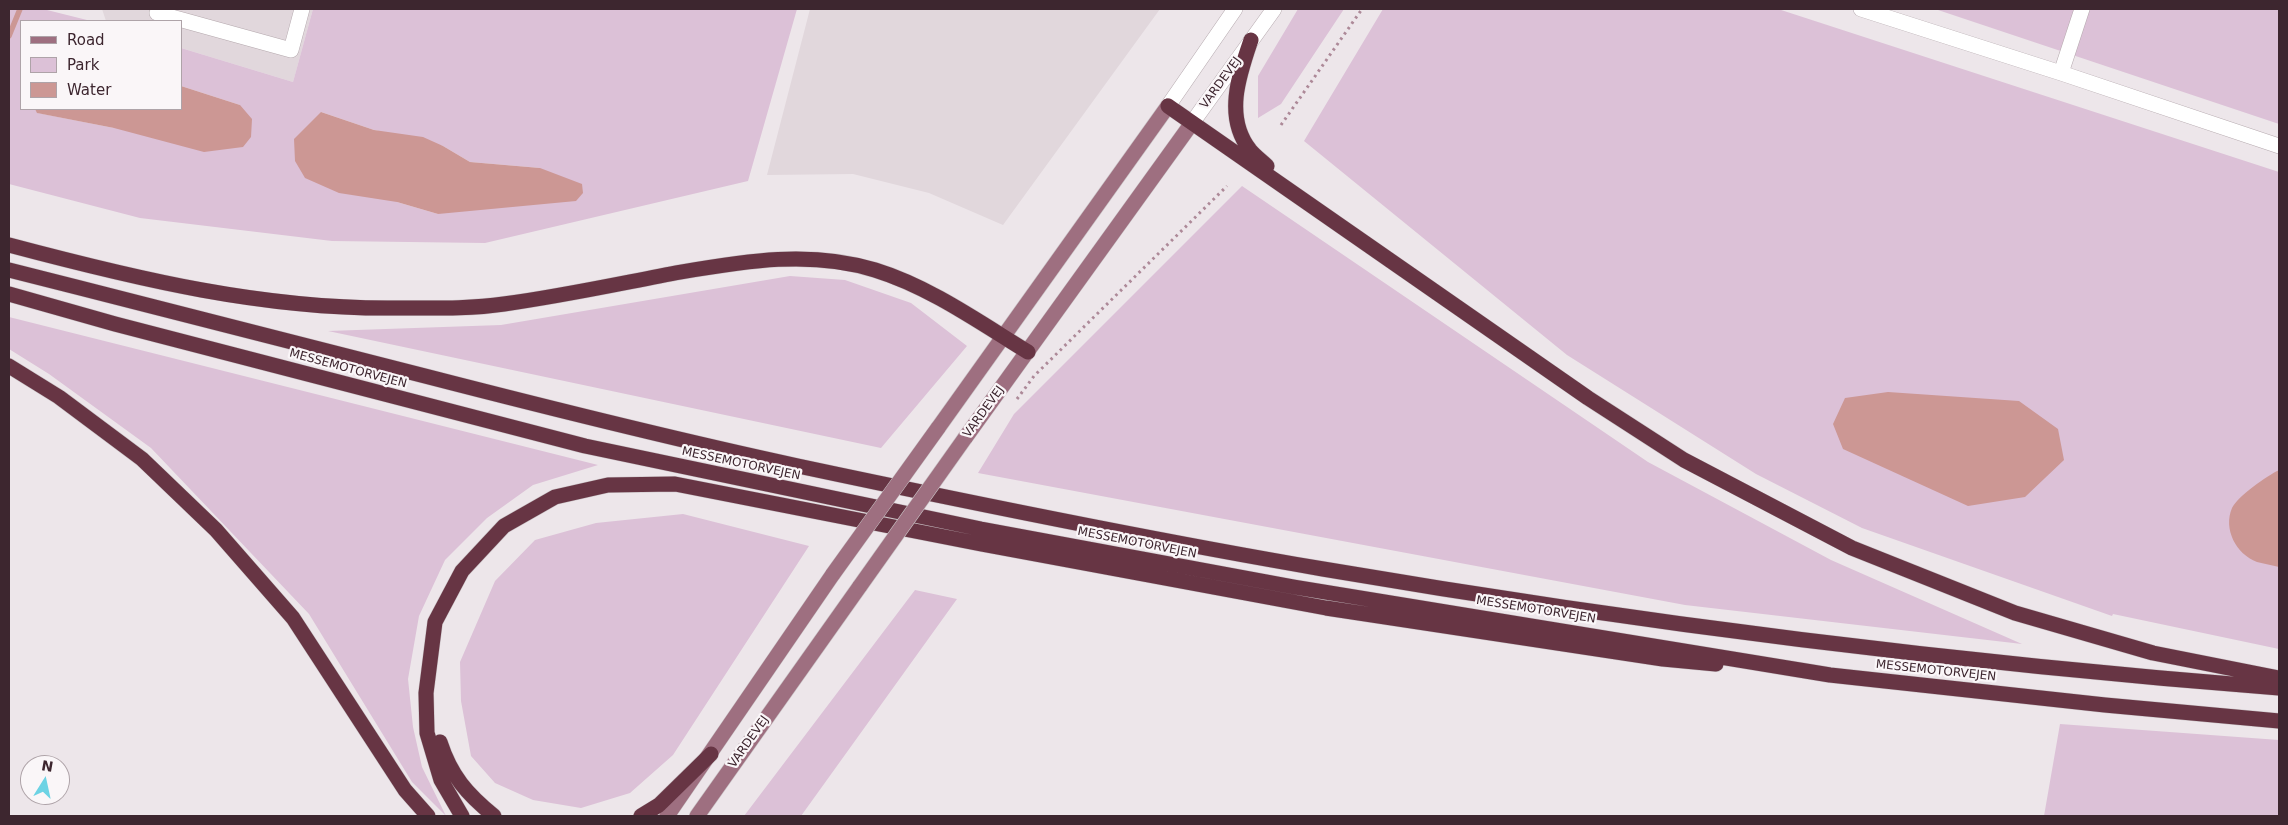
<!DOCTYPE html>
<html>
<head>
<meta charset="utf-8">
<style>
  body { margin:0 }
  #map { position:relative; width:2288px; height:825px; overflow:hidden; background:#ede6ea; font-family:"DejaVu Sans",sans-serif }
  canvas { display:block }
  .frame { position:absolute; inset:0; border:10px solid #3d262f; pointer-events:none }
  .legend { position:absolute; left:20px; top:20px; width:162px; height:90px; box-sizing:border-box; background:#faf6f8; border:1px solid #aea3a8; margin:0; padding:6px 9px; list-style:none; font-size:15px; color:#3d262f }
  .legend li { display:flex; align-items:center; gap:10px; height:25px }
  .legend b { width:25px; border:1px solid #aea3a8 }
  .north { position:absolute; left:20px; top:755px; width:50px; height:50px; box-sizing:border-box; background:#faf6f8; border:1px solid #aea3a8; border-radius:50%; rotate:10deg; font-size:14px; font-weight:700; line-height:20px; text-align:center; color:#3d262f }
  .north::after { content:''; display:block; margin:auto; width:18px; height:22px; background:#6dd3e4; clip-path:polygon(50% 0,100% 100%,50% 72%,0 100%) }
</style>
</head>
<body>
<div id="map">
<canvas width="2288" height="825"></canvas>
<div class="frame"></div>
<ul class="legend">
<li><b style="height:6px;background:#9e6f80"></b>Road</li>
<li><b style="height:14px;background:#dcc1d7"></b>Park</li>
<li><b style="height:14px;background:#cc9794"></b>Water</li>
</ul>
<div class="north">N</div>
</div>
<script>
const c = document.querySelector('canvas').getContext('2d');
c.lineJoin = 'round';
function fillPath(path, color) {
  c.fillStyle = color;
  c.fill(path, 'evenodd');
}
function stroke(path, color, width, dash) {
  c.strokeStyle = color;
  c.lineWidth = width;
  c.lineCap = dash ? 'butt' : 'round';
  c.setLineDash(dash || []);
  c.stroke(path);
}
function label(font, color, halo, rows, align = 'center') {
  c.font = font + ' "DejaVu Sans",sans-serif';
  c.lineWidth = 4.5;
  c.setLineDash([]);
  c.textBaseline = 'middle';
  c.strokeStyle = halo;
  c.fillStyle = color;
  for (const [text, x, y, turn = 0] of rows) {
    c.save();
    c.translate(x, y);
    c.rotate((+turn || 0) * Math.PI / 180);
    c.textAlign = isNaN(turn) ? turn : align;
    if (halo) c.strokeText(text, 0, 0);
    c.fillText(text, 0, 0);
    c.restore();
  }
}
const built = new Path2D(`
  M102,9H313L293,82L181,48V21H106Z
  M810,9H1160L1003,225L929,193L853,174L767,175Z`);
const green = new Path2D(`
  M9,9H43L91,21H21V109H35L38,113L114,128L240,105L181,86V48L293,82L313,9H797L748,181L485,243L332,241L140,218L9,184ZM321,112L374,130L443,146L470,162L540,168L438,214L397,202Z
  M1298,9H1344L1281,104L1258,118V76Z
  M1383,9H1778L2279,172V649L2113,614L2112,616L1862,528L1756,474L1567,355L1304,141Z
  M1935,9H2279V124Z
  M1242,186L1648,462L1831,560L2022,644L1685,605L978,473L1014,414Z
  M790,276L845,280L911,303L967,346L881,448L328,331L501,325Z
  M9,317L598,465L533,485L487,518L445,560L419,616L408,679L413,727L422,767L446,816L412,782L309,614L151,448L49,374L9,349Z
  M683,514L809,546L673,755L630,793L581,808L533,800L495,783L471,756L461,701L460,662L495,581L535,540L596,523Z
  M915,590L957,599L801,816H744Z
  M2060,724L2279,740V816H2044Z`);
const water = new Path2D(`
  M181,86L240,105L252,119L251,137L243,147L204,152L114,128L37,113L35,109H181Z
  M321,112L374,130L423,137L443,146L470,162L540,168L582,184L583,193L576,201L438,214L397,202L339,193L305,178L295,161L294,139Z
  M1888,392L2019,401L2058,429L2064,460L2025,497L1968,506L1843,449L1833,424L1845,398Z
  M2279,470V567C2272,565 2264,564 2257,562C2236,554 2223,529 2232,508C2238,496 2267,476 2279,470Z`);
const stream = new Path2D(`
  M9,36L20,9`);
const path = new Path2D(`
  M1281,125L1362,9
  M1017,399L1034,376L1227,186`);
const minor = new Path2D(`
  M1861,9L2061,73L2279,146
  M157,13L291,50L302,9
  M2061,73L2082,9
  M1168,106L1235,9
  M1192,123L1274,9`);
const major = new Path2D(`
  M938,428L1168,106
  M965,438L1192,123
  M667,816L833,574
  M697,816L860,586`);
const highway = new Path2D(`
  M1251,40C1239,75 1224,117 1250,150C1255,156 1262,161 1267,166
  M1168,106L1588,398L1684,460L1852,548L2015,613L2153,653L2279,678
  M9,245C137,279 265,310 399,308C433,308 470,309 504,304C563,296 622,283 681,272C745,261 811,250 875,270C930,287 979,322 1028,352
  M9,270C148,305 287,341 425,376C549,408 673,439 798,466C972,503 1147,539 1323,569C1639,623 1959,663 2279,688
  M9,294L115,324L585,446L981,529L1294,587L1830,675L2105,705L2279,721
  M9,366L59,397L142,459L216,530L293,618L405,790L428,816
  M440,742C451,776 467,794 494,816
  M462,816L441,780L427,733L426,693L435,622L462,571L504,526L555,497L608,485L675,484L981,544L1326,608L1663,659L1716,664
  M641,816L659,805L711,754`);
const majorBridge = new Path2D(`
  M833,574L938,428
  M860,586L965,438`);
const streetNames = [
  ["VARDEVEJ",1221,83,-54],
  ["MESSEMOTORVEJEN",348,369,15],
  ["VARDEVEJ",984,412,-54],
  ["MESSEMOTORVEJEN",741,464,12],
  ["MESSEMOTORVEJEN",1137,543,11],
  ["MESSEMOTORVEJEN",1536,610,9],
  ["MESSEMOTORVEJEN",1936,671,6],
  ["VARDEVEJ",749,742,-55]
];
fillPath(built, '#e1d7dc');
fillPath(green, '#dcc1d7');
fillPath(water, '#cc9794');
stroke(stream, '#cc9794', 5.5);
stroke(minor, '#b5a9ae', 16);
stroke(major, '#c9c2c5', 16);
stroke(highway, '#c9c2c5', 16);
stroke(path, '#ad8998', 3, [2.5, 4]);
stroke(minor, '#fff', 15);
stroke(major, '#9e6f80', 15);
stroke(highway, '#673544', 15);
stroke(majorBridge, '#c9c2c5', 16, []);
stroke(majorBridge, '#9e6f80', 15);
label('12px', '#3d262f', '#faf6f8', streetNames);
</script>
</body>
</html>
